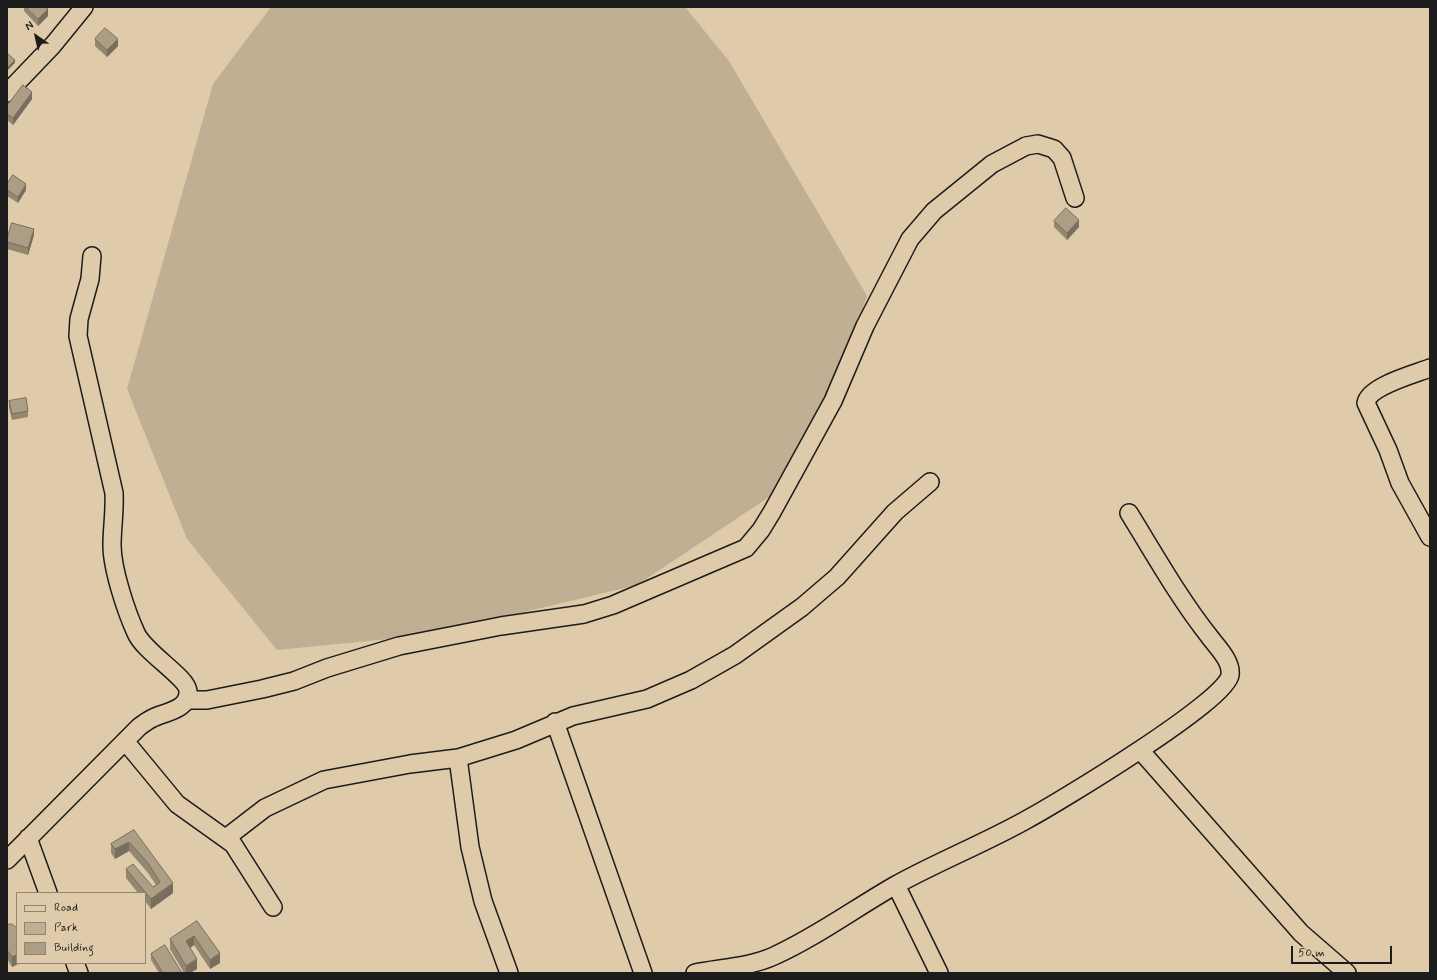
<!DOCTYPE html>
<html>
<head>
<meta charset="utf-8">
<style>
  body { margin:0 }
  #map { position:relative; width:1437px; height:980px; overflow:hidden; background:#dfcbaa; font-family:Mynerve,sans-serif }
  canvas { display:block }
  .frame { position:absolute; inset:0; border:8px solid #1c1c1c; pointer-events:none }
  .legend { position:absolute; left:16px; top:892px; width:130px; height:72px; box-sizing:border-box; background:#dfcbaa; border:1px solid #918571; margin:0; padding:5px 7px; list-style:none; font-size:12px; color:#1c1c1c }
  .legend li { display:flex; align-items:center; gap:8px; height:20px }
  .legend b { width:20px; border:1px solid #918571 }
  .north { position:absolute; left:16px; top:16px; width:40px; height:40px; -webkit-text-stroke:3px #dfcbaa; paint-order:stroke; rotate:326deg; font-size:11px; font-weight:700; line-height:16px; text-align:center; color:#1c1c1c }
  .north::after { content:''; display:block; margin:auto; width:14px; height:18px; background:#1c1c1c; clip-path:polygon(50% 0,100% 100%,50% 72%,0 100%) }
  .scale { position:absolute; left:1291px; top:946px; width:101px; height:18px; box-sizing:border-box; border:2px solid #1c1c1c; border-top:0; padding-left:5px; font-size:12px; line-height:14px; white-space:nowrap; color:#1c1c1c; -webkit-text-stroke:3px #dfcbaa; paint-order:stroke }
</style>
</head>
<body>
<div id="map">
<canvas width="1437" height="980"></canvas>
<div class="frame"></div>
<ul class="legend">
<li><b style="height:5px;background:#dfcbaa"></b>Road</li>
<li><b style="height:11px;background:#c0af92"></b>Park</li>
<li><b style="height:11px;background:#ac9d85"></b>Building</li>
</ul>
<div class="north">N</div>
<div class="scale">50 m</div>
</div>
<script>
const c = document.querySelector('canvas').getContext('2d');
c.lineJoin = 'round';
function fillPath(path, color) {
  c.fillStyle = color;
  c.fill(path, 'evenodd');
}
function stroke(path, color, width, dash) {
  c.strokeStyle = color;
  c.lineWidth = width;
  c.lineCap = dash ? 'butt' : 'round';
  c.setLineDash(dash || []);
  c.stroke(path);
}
const green = new Path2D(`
  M271,7H685L729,61L867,296L848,355L802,475L637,585L429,635L277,650L187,539L127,389L213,84Z`);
const minor = new Path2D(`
  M7,93L53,45L84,7
  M1430,368C1415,374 1369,386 1366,403L1388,450L1400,483L1430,537
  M186,700H207L262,689L294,681L327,668L399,646L501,626L584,614L613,605L746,548L761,530L772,512L833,401L865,326L910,239L934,211L992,164L1026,146L1038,144L1054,149L1062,158L1075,198
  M555,722L643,973
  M125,741L177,804L233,844L273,907
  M1140,750L1301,933L1347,973
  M458,758L470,847L483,901L509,973
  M28,838L48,893
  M226,838L265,808L324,780L410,764L458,758L516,740L573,716L647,699L691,680L735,655L802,607L837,577L895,512L930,482
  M7,860L139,727C143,724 147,721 151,719C163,712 189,711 188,691C187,677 144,652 136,633C126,611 112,569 112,545C112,528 115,511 114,493L78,336L79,319L90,279L92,256
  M896,885L939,973
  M75,963L79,973
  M695,973C720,968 750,967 774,956C816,937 854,909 894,886C937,862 983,844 1026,820C1056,804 1228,700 1230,675C1232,661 1217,647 1209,636C1179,598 1155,555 1129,513`);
const wall = new Path2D(`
  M24,7H46L48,16L38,26L24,11Z
  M95,39L118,46L107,57L95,46Z
  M32,99L13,125L7,120V106Z
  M7,184L26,190L18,203L7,196Z
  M1054,221L1079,227L1067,240L1054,227Z
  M34,235L28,255L7,249V239Z
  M9,401L28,411V417L12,420L9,407Z
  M134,830L173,893L151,909L145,901V893H138L126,878V869L153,887L156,885L148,873L129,851L115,859L111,853V844Z
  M197,921L220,963L210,969L194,945L190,948L197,969L190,973H184L170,949V939Z
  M7,925L17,963H20L12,967L7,959Z
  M151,954L182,973H159L151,960Z`);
const shadedWall = new Path2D(`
  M48,9V16L38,26V19Z
  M118,39V46L107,57V50Z
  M15,60V63L7,71V68Z
  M32,92V99L13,125V118Z
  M26,184V190L18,203V197Z
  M1079,220V227L1067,240V233Z
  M34,229V235L28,255V248Z
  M129,842V851L115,859V849Z
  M173,883V893L151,909V899Z
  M194,936V945L186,951V941Z
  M220,953V963L210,969V960Z
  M17,955V963H20L12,967V957Z
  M197,959V969L190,973H186V966Z`);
const building = new Path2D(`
  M26,7H46L48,9L38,19Z
  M105,28L118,39L107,50L95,39Z
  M8,54L15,60L7,68V55Z
  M23,85L32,92L13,118L7,114V106Z
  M13,175L26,184L18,197L7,190V184Z
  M1066,208L1079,220L1067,233L1054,221Z
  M12,223L34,229L28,248L7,242V239Z
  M26,398L28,411L12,414L9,401Z
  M134,830L173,883L151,899L126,869L133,864L153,887L160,882L148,863L129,842L115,849L111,844Z
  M197,921L220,953L210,960L194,936L186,941L197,959L186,966L170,939Z
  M12,924L17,928V955L12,957L7,950V925Z
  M165,945L182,973H163L151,954Z`);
fillPath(green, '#c0af92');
stroke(minor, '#1c1c1c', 20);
stroke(minor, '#dfcbaa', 17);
fillPath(wall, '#948772');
fillPath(shadedWall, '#786e5d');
fillPath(building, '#ac9d85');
stroke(building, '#786e5d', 1);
</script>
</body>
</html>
